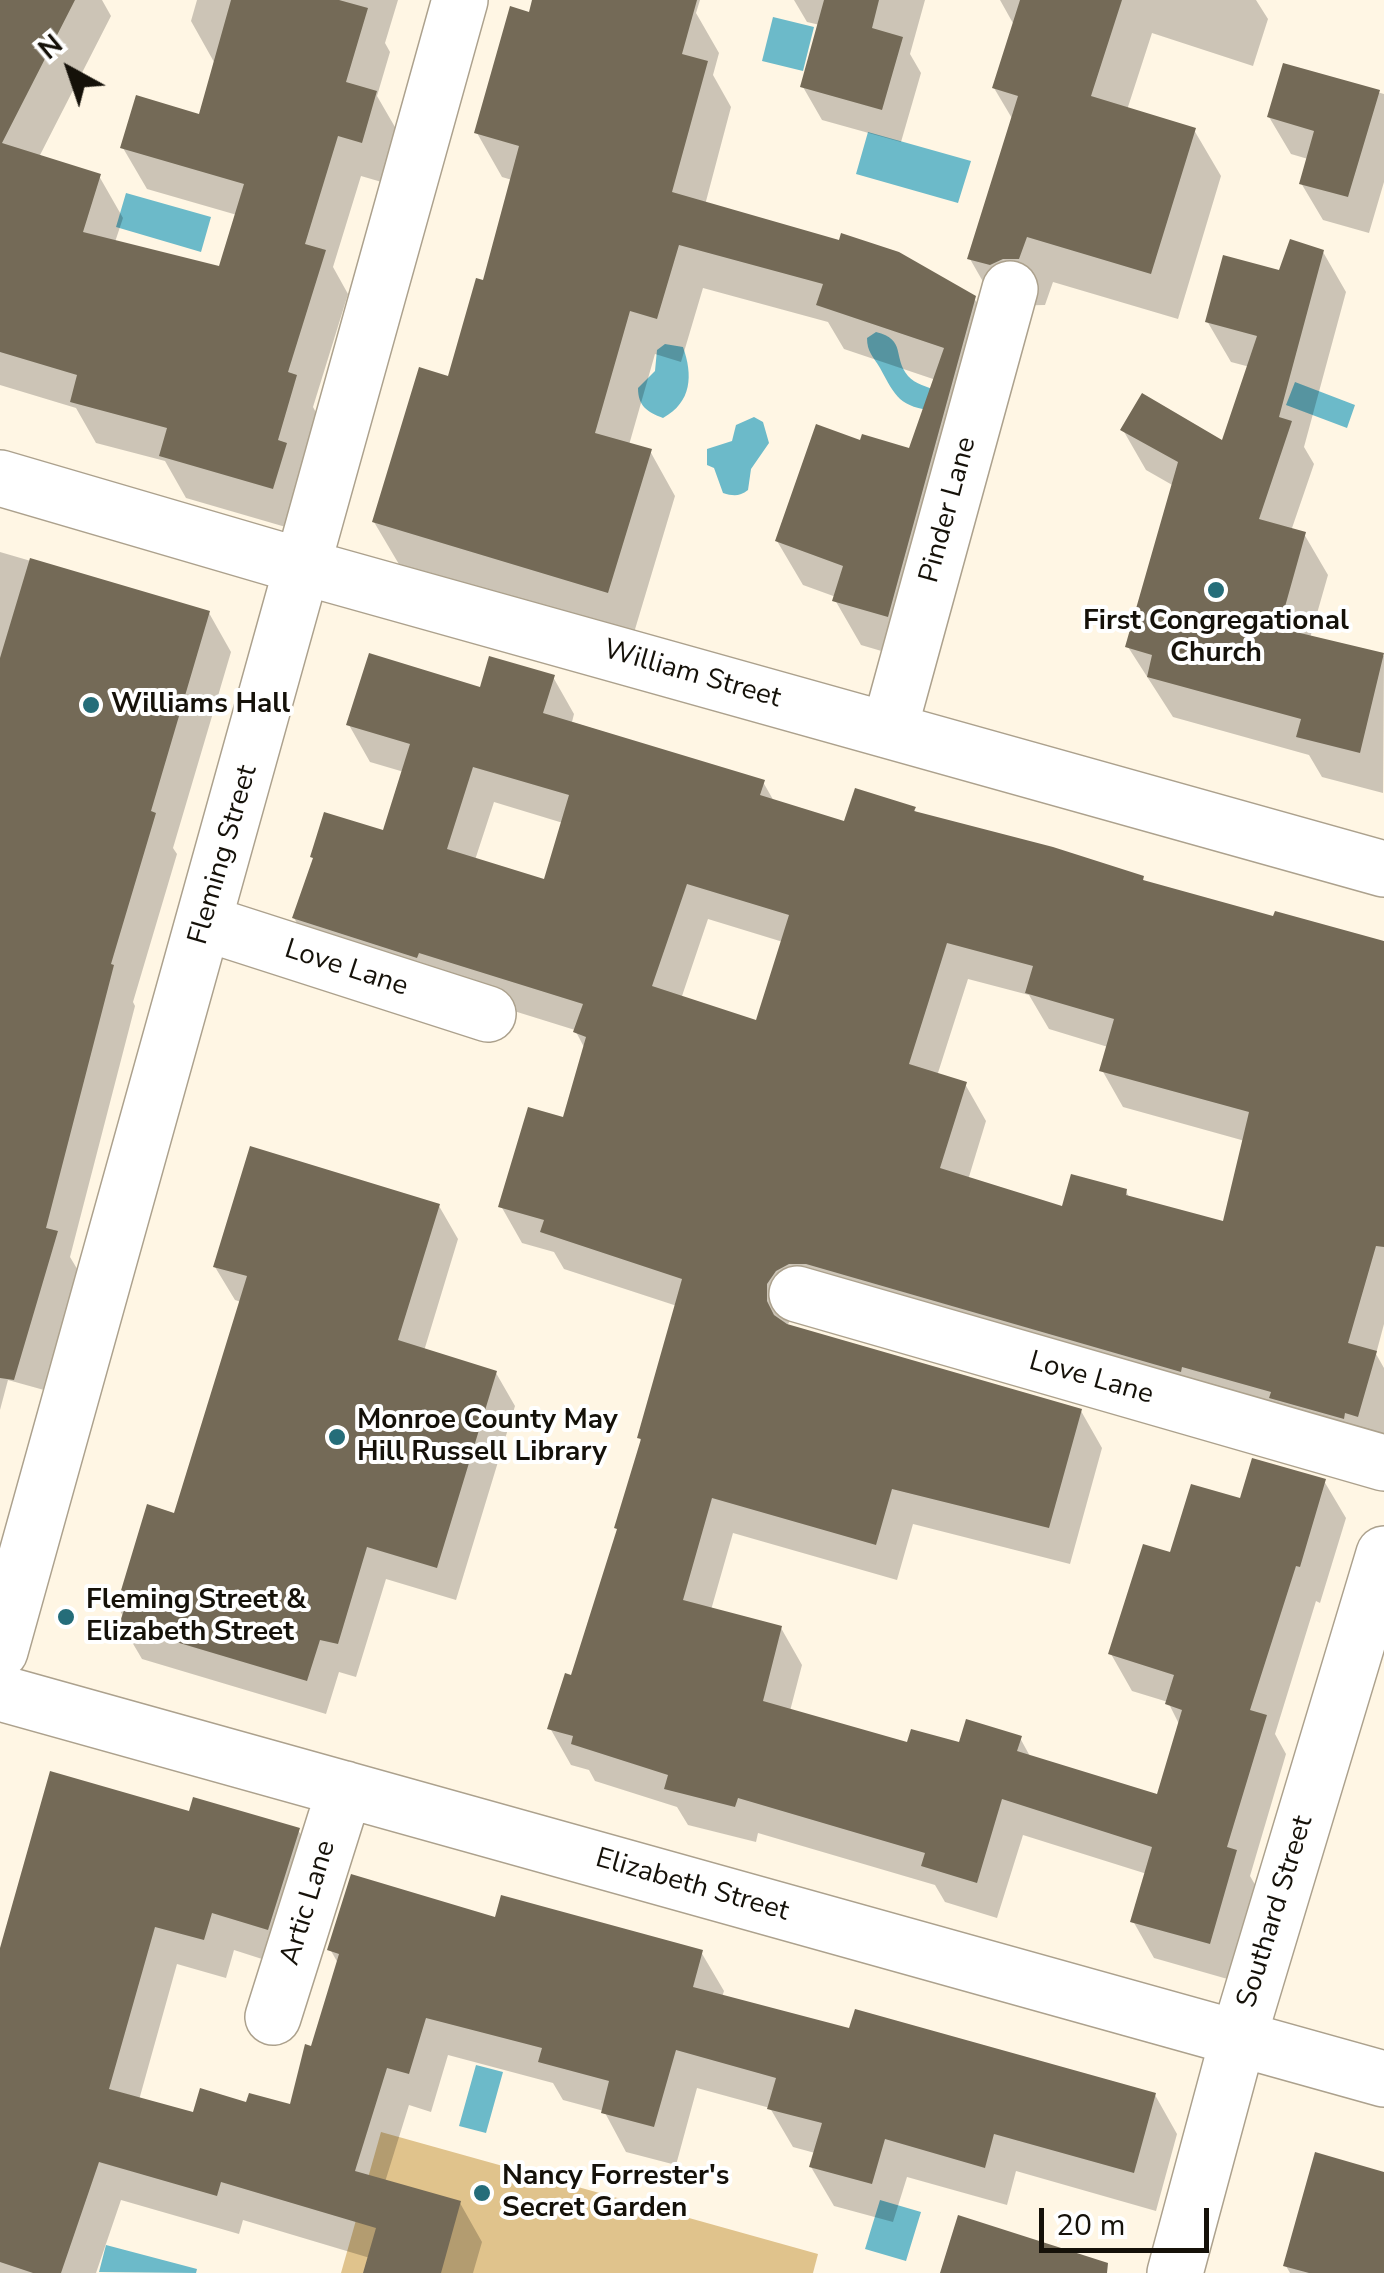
<!DOCTYPE html>
<html>
<head>
<meta charset="utf-8">
<style>
  body { margin:0 }
  #map { position:relative; width:1384px; height:2273px; overflow:hidden; background:#fff6e4; font-family:"Nunito Sans",sans-serif }
  canvas { display:block }
  .north { position:absolute; left:20px; top:20px; width:100px; height:100px; -webkit-text-stroke:8px #fff; paint-order:stroke; rotate:320deg; font-size:28px; font-weight:700; line-height:40px; text-align:center; color:#151109 }
  .north::after { content:''; display:block; margin:auto; width:35px; height:45px; background:#151109; clip-path:polygon(50% 0,100% 100%,50% 72%,0 100%) }
  .scale { position:absolute; left:1039px; top:2208px; width:170px; height:45px; box-sizing:border-box; border:5px solid #151109; border-top:0; padding-left:12px; font-size:30px; line-height:35px; white-space:nowrap; color:#151109; -webkit-text-stroke:8px #fff; paint-order:stroke }
</style>
</head>
<body>
<div id="map">
<canvas width="1384" height="2273"></canvas>
<div class="north">N</div>
<div class="scale">20 m</div>
</div>
<script>
const c = document.querySelector('canvas').getContext('2d');
c.lineJoin = 'round';
function fillPath(path, color) {
  c.fillStyle = color;
  c.fill(path, 'evenodd');
}
function stroke(path, color, width, dash) {
  c.strokeStyle = color;
  c.lineWidth = width;
  c.lineCap = dash ? 'butt' : 'round';
  c.setLineDash(dash || []);
  c.stroke(path);
}
function label(font, color, halo, rows, align = 'center') {
  c.font = font + ' "Nunito Sans",sans-serif';
  c.lineWidth = 8;
  c.setLineDash([]);
  c.textBaseline = 'middle';
  c.strokeStyle = halo;
  c.fillStyle = color;
  for (const [text, x, y, turn = 0] of rows) {
    c.save();
    c.translate(x, y);
    c.rotate((+turn || 0) * Math.PI / 180);
    c.textAlign = isNaN(turn) ? turn : align;
    if (halo) c.strokeText(text, 0, 0);
    c.fillText(text, 0, 0);
    c.restore();
  }
}
const green = new Path2D(`
  M381,2132L818,2254L813,2273H341Z`);
const water = new Path2D(`
  M773,17L814,27L803,71L762,61Z
  M868,132L971,161L958,203L856,174Z
  M126,193L211,217L201,252L116,227Z
  M876,332C907,340 892,356 908,376C915,384 928,387 937,391L936,411C899,407 896,397 880,368C873,356 867,352 867,338Z
  M665,344L683,347C693,375 692,402 663,418C647,412 638,406 638,388L655,371L657,350Z
  M1295,382L1355,405L1347,428L1286,405Z
  M754,417L763,422L769,443L751,469L748,490C739,497 733,496 723,493L714,468L707,465V449L732,441L736,425Z
  M476,2065L503,2072L486,2133L459,2126Z
  M880,2200L921,2212L906,2261L865,2249Z
  M106,2245L197,2269L196,2273L99,2272Z`);
const shadow = new Path2D(`
  M0,0H102L111,16L39,157L99,176L123,218L115,242L221,269L237,215L147,189L123,148L201,117L214,62L191,21L197,0H398L385,43L390,52L377,96L399,134L385,183L361,176L333,267L348,294L313,407L319,418L296,530L186,498L165,461L96,443L76,408L0,385Z
  M535,0H700L696,13L719,53L713,75L731,107L705,205L974,298L999,343L912,660L861,645L835,600L836,597L803,585L777,541L862,443L911,451L936,380L844,349L828,322L703,288L681,362L655,354L629,445L650,451L675,496L633,636L400,566L374,522L449,379L485,283L512,180L502,177L477,133Z
  M794,0H925L910,54L921,73L901,142L822,120L803,87L820,25L807,22Z
  M1000,0H1256L1268,19L1253,66L1152,33L1127,110L1194,130L1221,176L1178,319L1053,282L1045,305L997,306L970,259L1013,120L994,88L1014,25Z
  M1285,66L1384,94V182L1369,233L1323,220L1301,183L1308,159L1291,154L1269,117Z
  M1323,252L1346,292L1304,447L1314,464L1291,531L1304,534L1328,575L1310,638L1384,656L1383,793L1322,777L1309,755L1173,717L1128,647L1174,486L1146,470L1123,430L1224,443L1250,367L1231,362L1207,321L1281,273Z
  M0,552L209,613L231,652L173,848L177,854L133,1002L135,1006L70,1257L79,1272L63,1326L44,1390L8,1380L0,1410Z
  M553,677L574,714L572,722L763,782L775,803L846,824L914,809L917,814L1142,878L1146,884L1384,945V1324L1376,1354L1384,1368V1433L1378,1452L797,1308L787,1326L1081,1411L1102,1448L1070,1564L913,1524L897,1580L733,1533L711,1610L781,1628L802,1665L790,1711L909,1745H960L1020,1738L1031,1758L1159,1797L1180,1726L1168,1702L1132,1691L1111,1654L1172,1555L1242,1502L1324,1481L1346,1518L1320,1603L1316,1601L1275,1734L1286,1754L1250,1876L1257,1888L1231,1980L1154,1958L1133,1921L1147,1874L1023,1835L997,1918L945,1902L935,1885L758,1833L756,1842L688,1825L677,1807L595,1781L589,1770L571,1765L550,1728L572,1678L618,1531L642,1443L639,1437L677,1306L564,1269L554,1252L522,1243L501,1206L564,1120L585,1049L575,1030L440,988L316,955L294,918L385,833L404,772L370,762L349,725L481,690ZM494,802L563,823L546,882L475,860ZM708,919L783,942L757,1024L681,999ZM968,979L1029,995L1049,1029L1108,1047L1102,1070L1123,1107L1245,1141L1225,1224L1130,1199L1126,1191L1064,1209L968,1180L986,1121L965,1084L937,1076Z
  M439,1206L458,1239L424,1351L496,1373L515,1406L456,1600L386,1579L356,1677L339,1672L326,1714L142,1659L122,1625L124,1618L118,1607L176,1516L241,1302L235,1300L215,1267Z
  M190,1814L298,1830L321,1869L290,1968L234,1950L226,1978L177,1964L139,2100L195,2115L248,2105L292,2107L339,1965L330,1949L497,1920L701,1952L724,1991L722,1997L851,2031L1155,2095L1177,2134L1156,2211L1016,2171L1007,2205L907,2177L893,2222L834,2206L811,2167L815,2153L793,2147L770,2108L697,2088L676,2165L626,2152L604,2111L563,2100L553,2083L448,2055L431,2112L409,2105L385,2182L460,2203L482,2242L473,2273H366L370,2258L243,2220L239,2234L121,2200L96,2273H0V1958Z
  M1384,2174V2273H1290L1286,2266Z`);
const building = new Path2D(`
  M0,0H75L2,143L101,174L83,232L219,266L244,184L120,148L136,95L199,114L231,0H339L368,8L346,82L377,91L362,143L338,136L305,244L326,250L288,372L297,375L278,440L287,443L273,489L159,456L167,428L70,402L77,375L0,352Z
  M532,0H697L682,54L708,61L672,192L839,240L841,233L899,252L976,296L888,617L832,601L843,566L775,541L816,424L860,440L862,434L909,448L944,348L816,305L823,284L679,245L657,319L630,311L595,433L652,449L608,593L372,522L419,367L448,376L476,278L483,280L519,146L474,133L510,6L529,12Z
  M824,0H879L872,28L903,37L882,110L800,87Z
  M1020,0H1122L1091,96L1196,128L1151,274L1027,237L1019,259H1003L990,265L967,259L1018,96L992,88Z
  M1283,63L1380,90L1348,197L1299,184L1314,131L1267,117Z
  M1290,239L1324,250L1279,417L1292,421L1259,519L1306,532L1279,628L1384,653L1360,753L1296,737L1301,719L1147,677L1152,655L1125,647L1178,462L1120,430L1142,393L1222,440L1257,336L1205,322L1223,255L1279,270Z
  M30,558L210,611L151,811L156,813L111,964L114,965L46,1228L58,1231L14,1380L0,1378V658Z
  M369,653L480,687L489,656L555,675L543,713L765,780L760,795L844,821L855,788L916,807L914,811L1053,847L1144,876L1143,880L1273,916L1275,911L1384,941V1247L1376,1246L1348,1343L1377,1351L1358,1417L1345,1413L1344,1419L1269,1398L1271,1392L1182,1367L1181,1372L806,1264H789L776,1271L767,1284V1301L774,1315L787,1324L1082,1409L1049,1528L892,1489L876,1545L712,1498L683,1600L782,1626L763,1701L907,1742L911,1729L959,1742L966,1719L1022,1736L1017,1751L1157,1794L1182,1710L1165,1704L1174,1675L1108,1654L1143,1544L1170,1552L1191,1484L1240,1498L1252,1458L1326,1479L1300,1567L1296,1566L1250,1710L1267,1715L1227,1847L1237,1850L1210,1944L1130,1922L1152,1847L1002,1799L977,1883L921,1866L925,1853L738,1798L735,1807L664,1789L668,1775L571,1744L573,1736L547,1729L565,1673L571,1675L617,1529L614,1528L641,1439L637,1438L682,1279L540,1232L544,1220L498,1207L528,1107L563,1117L586,1037L573,1032L583,1004L419,953L417,958L292,918L313,858L310,857L324,812L383,830L410,744L346,725ZM473,767L569,795L544,879L447,849ZM687,884L789,915L756,1020L652,986ZM947,943L1033,966L1025,993L1114,1019L1099,1071L1249,1112L1223,1221L1126,1195L1127,1189L1071,1174L1062,1206L940,1168L967,1082L909,1064Z
  M250,1146L440,1204L398,1340L497,1371L437,1568L367,1547L338,1644L320,1640L307,1681L119,1625L124,1610L116,1607L147,1504L174,1513L247,1276L213,1267Z
  M50,1771L189,1811L193,1797L300,1828L268,1930L212,1913L204,1940L155,1927L109,2089L193,2112L200,2088L246,2102L249,2093L290,2104L305,2044L311,2046L339,1954L327,1950L351,1874L495,1917L501,1895L703,1950L693,1987L849,2028L855,2009L1156,2093L1134,2173L994,2134L985,2168L885,2139L872,2184L809,2167L822,2123L767,2109L776,2078L676,2050L654,2127L601,2113L609,2081L538,2062L542,2048L426,2018L409,2074L387,2068L355,2171L461,2201L441,2273H363L376,2228L221,2182L217,2196L99,2162L61,2273H33L0,2262V1948Z
  M1315,2152L1384,2172V2273H1309L1283,2266Z
  M958,2215L1108,2263L1107,2273H940Z`);
const minor = new Path2D(`
  M0,478L304,567L1384,869
  M889,730L1010,289
  M205,923L488,1014
  M797,1294L1384,1463
  M0,1651L460,0
  M0,1693L1384,2079
  M273,2017L345,1789
  M1175,2273L1238,2039L1384,1554`);
const markers = [
  [1216,590,10,"#256d79"],
  [91,705,10,"#256d79"],
  [337,1437,10,"#256d79"],
  [66,1617,10,"#256d79"],
  [482,2193,10,"#256d79"]
];
const streetNames = [
  ["Pinder Lane",949,510,-75],
  ["William Street",692,675,16],
  ["Fleming Street",224,855,-74],
  ["Love Lane",346,969,18],
  ["Love Lane",1091,1379,16],
  ["Elizabeth Street",692,1886,16],
  ["Artic Lane",309,1903,-73],
  ["Southard Street",1276,1912,-73]
];
const poiNames = [
  ["First Congregational",1216,622,"center"],
  ["Church",1216,654,"center"],
  ["Williams Hall",111,705],
  ["Monroe County May",357,1421],
  ["Hill Russell Library",357,1453],
  ["Fleming Street &",86,1601],
  ["Elizabeth Street",86,1633],
  ["Nancy Forrester's",502,2177],
  ["Secret Garden",502,2209]
];
fillPath(green, '#e0c38c');
fillPath(water, '#6cbac9');
fillPath(shadow, '#0003');
fillPath(building, '#746a57');
stroke(minor, '#aca18d', 58);
stroke(minor, '#fff', 55);
for (const [x, y, r, color] of markers) {
  const dot = new Path2D();
  dot.arc(x, y, r, 0, 2 * Math.PI);
  c.fillStyle = color;
  c.fill(dot);
  stroke(dot, '#fff', 4);
}
label('28px', '#151109', '#fff', streetNames);
label('bold 28px', '#151109', '#fff', poiNames, 'left');
</script>
</body>
</html>
